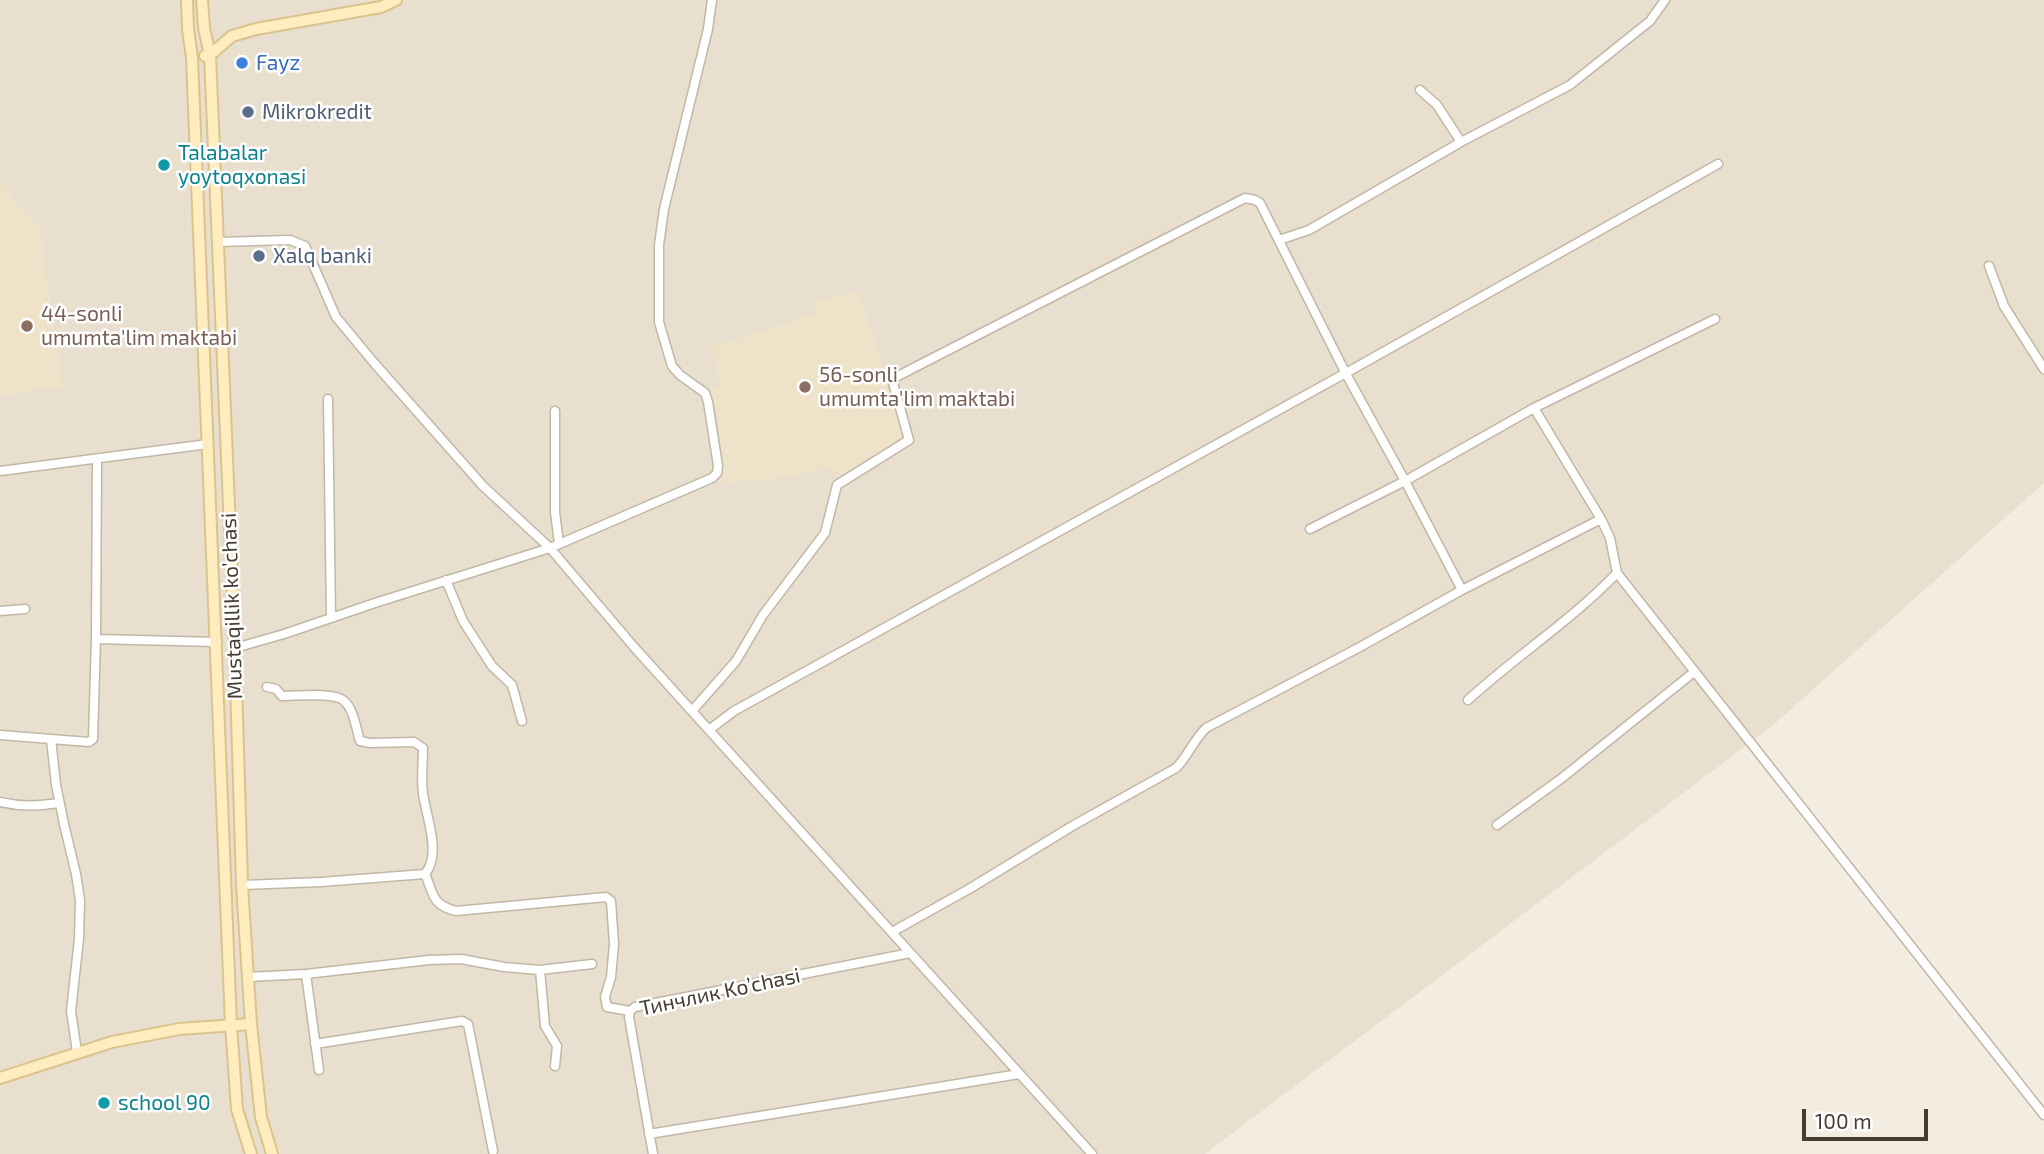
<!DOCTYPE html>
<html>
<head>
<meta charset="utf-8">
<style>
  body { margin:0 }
  #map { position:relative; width:2044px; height:1154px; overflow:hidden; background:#f3ede1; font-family:"Exo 2",sans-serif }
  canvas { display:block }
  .scale { position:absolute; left:1802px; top:1109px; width:126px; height:32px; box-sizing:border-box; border:4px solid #453c32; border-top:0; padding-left:9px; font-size:21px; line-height:24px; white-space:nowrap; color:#453c32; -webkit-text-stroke:5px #fff; paint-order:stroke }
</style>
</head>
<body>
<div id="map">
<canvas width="2044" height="1154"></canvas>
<div class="scale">100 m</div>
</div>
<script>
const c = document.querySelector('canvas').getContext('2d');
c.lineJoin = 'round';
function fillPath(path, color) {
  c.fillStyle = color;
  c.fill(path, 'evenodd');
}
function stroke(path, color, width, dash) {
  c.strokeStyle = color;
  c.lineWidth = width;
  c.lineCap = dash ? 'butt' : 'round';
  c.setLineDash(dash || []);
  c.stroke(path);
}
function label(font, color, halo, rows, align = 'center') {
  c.font = font + ' "Exo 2",sans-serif';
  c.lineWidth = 5;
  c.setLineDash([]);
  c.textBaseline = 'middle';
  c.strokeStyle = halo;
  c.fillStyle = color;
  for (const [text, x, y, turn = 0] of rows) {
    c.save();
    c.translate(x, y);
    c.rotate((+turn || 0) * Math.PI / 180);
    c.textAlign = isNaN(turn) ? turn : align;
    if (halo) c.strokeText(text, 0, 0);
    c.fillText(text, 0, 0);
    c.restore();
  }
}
const residential = new Path2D(`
  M0,0H2044V483L1771,727L1205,1154H0Z`);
const education = new Path2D(`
  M0,177L12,197L39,226L63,386L0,396Z
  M858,291L890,385L887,387L906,435L835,477L833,468L767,480L722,483L724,457L711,387L722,388L711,347L815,314L814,302Z`);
const street = new Path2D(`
  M1420,90L1437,105L1461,142
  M1279,240L1309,230L1461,142L1570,85L1650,21L1665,0
  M218,242L290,240L305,246L336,317L375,364L483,486L550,548L634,647L1092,1154
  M1989,266L2004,306L2044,369
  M328,399L331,618
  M555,411V512L559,544
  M0,471L208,444
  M1617,573L2044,1115
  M446,580L463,621L492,666L512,685L522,721
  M1462,590L1601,519
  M0,611L25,609
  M96,639L217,642
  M235,648L284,634L378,602L550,548L712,478L717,473L718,466L708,402L705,393L680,375L672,366L659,322V245L664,209L708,29L712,0
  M1468,700C1516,656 1572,620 1617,573L1610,538L1601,519L1534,408
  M692,711L736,661L763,615L825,533L837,485L909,440L892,379L1245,198L1255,200L1260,203L1345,372L1405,481L1310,529
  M709,730L734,711L1353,369L1718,164
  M0,735L89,742L93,739L96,639L97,459
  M51,739L56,785L64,824L76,874L80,900L79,939L71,1011L77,1052
  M0,802C21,807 38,806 59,803
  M1497,825L1562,778L1694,672
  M425,874C434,895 432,905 456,911L606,897L611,901L614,944L611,977L605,997L607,1007L630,1011
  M242,885L321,882L425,874C442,854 426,817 423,793C421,779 423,763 423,748L414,742L370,743L360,741C356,729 354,708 343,700C333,692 296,696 282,696L276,689L267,687
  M892,932L969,889L1074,825L1176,768C1188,756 1193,741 1206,728L1360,647L1462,590L1405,481L1534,408L1715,319
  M540,970L545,1026L557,1046L555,1066
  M306,974L319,1070
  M248,977L306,974L429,960L461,959L504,967L540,970L592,964
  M315,1044L462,1021L468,1024L493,1151
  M649,1134L1019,1074
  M653,1154L629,1017L630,1011L635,1007L910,953`);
const secondary = new Path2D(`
  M187,0L188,29L192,58L231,1025L237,1109L251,1154
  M202,0L204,28L210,55L235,648L242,885L251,1024L261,1117L272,1154
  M205,56L210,55L232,36L256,29L381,7L396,0
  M0,1078L112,1042L179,1029L251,1024`);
const markers = [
  [242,63,7,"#3f7fe0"],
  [248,112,7,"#5c6f8a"],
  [164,165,7,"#0f9aa8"],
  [259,256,7,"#5c6f8a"],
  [27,326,7,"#8d6e63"],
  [805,387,7,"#8d6e63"],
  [104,1103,7,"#0f9aa8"]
];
const shopNames = [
  ["Fayz",256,63]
];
const serviceNames = [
  ["Mikrokredit",262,112],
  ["Xalq banki",273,256]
];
const cultureNames = [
  ["Talabalar",178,153],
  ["yoytoqxonasi",178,177],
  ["school 90",118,1103]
];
const educationNames = [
  ["44-sonli",41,314],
  ["umumta'lim maktabi",41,338],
  ["56-sonli",819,375],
  ["umumta'lim maktabi",819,399]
];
const streetNames = [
  ["Mustaqillik ko’chasi",232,606,-92],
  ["Тинчлик Ko’chasi",720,992,-12]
];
fillPath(residential, '#e8dfcf');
fillPath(education, '#eee2c9');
stroke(street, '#c2b7a6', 11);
stroke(secondary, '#dbc38d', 14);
stroke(street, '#fff', 8);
stroke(secondary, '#ffecbf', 10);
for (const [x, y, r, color] of markers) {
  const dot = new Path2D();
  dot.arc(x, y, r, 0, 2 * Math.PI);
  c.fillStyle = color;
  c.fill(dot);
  stroke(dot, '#fff', 2.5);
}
label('21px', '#366cbe', '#fff', shopNames, 'left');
label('21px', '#4e5e75', '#fff', serviceNames, 'left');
label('21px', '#0d838f', '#fff', cultureNames, 'left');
label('21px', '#785e54', '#fff', educationNames, 'left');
label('21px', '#453c32', '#fff', streetNames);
</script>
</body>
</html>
